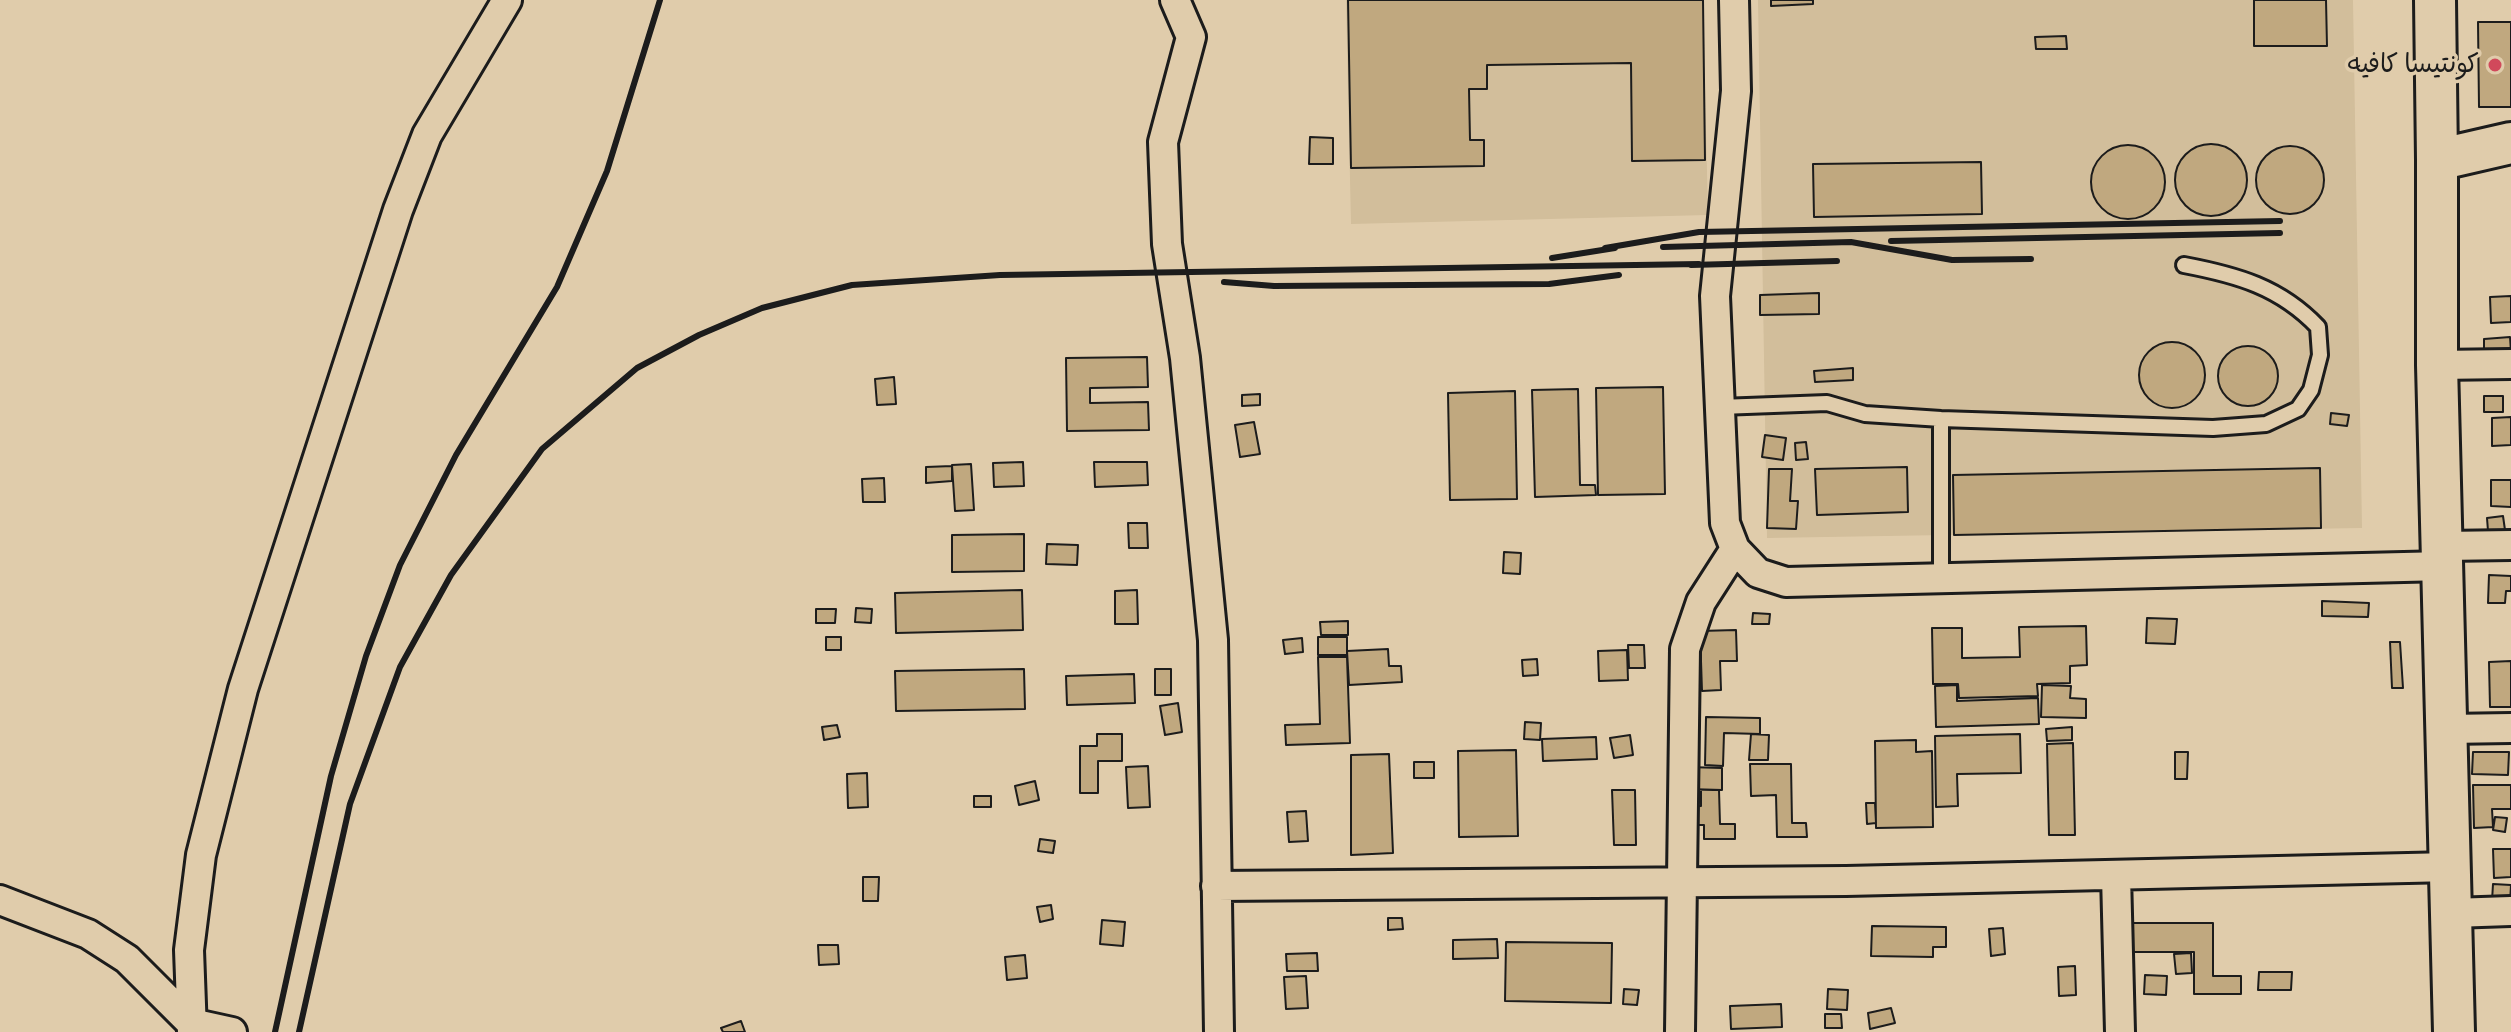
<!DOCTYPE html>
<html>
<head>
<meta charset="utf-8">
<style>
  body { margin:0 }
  canvas { display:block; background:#e0ccab }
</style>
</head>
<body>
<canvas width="2511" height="1032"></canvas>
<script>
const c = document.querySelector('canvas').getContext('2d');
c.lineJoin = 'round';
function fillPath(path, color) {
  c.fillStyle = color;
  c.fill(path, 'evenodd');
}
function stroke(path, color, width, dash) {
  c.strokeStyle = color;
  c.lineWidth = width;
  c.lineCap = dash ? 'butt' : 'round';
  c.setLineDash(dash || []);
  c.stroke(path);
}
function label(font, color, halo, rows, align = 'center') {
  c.font = font + ' "Patrick Hand","Playpen Sans Arabic",sans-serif';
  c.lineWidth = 7;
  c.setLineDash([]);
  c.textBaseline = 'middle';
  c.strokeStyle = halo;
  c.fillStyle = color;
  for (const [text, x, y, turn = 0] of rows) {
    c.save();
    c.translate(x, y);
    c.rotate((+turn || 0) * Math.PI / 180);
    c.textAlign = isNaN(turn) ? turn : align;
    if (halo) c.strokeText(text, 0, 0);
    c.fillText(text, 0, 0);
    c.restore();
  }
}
const built = new Path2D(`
  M1346,0H1703L1708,215L1351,224Z
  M1758,0H2353L2362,528L1767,538Z`);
const building = new Path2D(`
  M1348,0H1703L1705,160L1632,161L1631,63L1487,65V89H1469L1470,140H1484V166L1351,168Z
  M1771,0H1813V4L1771,6Z
  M2254,0H2326L2327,46H2254Z
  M2478,22H2511V107H2479Z
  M2066,36L2067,49H2036L2035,37Z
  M1310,137L1333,138V164H1309Z
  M2175 180a36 36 0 1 1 72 0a36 36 0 1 1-72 0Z
  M2091 182a37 37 0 1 1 74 0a37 37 0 1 1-74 0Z
  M2256 180a34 34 0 1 1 68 0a34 34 0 1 1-68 0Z
  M1981,162L1982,214L1814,217L1813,164Z
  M1819,293V314L1760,315V295Z
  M2511,296V322L2491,323L2490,297Z
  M2510,337L2511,352L2484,353V339Z
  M2139 375a33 33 0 1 1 66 0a33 33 0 1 1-66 0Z
  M2218 376a30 30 0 1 1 60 0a30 30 0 1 1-60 0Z
  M1147,357L1148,387L1090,388V403L1148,402L1149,430L1067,431L1066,358Z
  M1853,368V380L1815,382L1814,371Z
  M894,377L896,404L877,405L875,379Z
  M1663,387L1665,494L1598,495L1596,388Z
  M1578,389L1580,485H1595L1596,495L1535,497L1532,390Z
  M1515,391L1517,499L1450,500L1448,393Z
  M1260,394V405L1242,406V395Z
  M2484,396H2503V412H2484Z
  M2331,413L2349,415L2347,426L2330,424Z
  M2511,417V445L2492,446V418Z
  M1254,422L1260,454L1240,457L1235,425Z
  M1765,435L1786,438L1783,460L1762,457Z
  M1806,442L1808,459L1796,460L1795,443Z
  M1023,462L1024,486L994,487L993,463Z
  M1094,462H1147L1148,485L1095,487Z
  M971,464L974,510L955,511L952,465Z
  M952,466V481L926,483V467Z
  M1907,467L1908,512L1817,515L1815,469Z
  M2320,468L2321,528L1954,535L1953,475Z
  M1769,469H1792L1790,501H1798L1796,529L1767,528Z
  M884,478L885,502H863L862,479Z
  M2491,480H2511V507L2491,506Z
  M2503,516L2505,530L2488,531L2487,518Z
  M1128,523H1147L1148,548H1129Z
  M1024,534V571L952,572V535Z
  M1047,544L1078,545L1077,565L1046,564Z
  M1504,552L1521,553L1520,574L1503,573Z
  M2489,575L2511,576V591H2506L2505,603H2488Z
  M1022,590L1023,630L896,633L895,593Z
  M1137,590L1138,624H1115V591Z
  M2322,601L2369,603L2368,617L2322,616Z
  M856,608L872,609L871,623L855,622Z
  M816,609H836L835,623H816Z
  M1753,613L1770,614L1769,624H1752Z
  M2147,618L2177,619L2175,644L2146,643Z
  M1348,621V635H1321L1320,622Z
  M2086,626L2087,665L2070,666V683L2037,684L2038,696L1959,698L1958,684H1933L1932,628H1962V658L2020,657L2019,627Z
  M1736,630L1737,661H1720L1721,690L1702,691L1700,631Z
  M826,637H841V650H826Z
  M1318,637H1347V655H1318Z
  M1302,638L1303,652L1285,654L1283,640Z
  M2390,642H2400L2403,688H2392Z
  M1628,645H1644L1645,668H1629Z
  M1388,649L1389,666H1401L1402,682L1349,685L1347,651Z
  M1627,650L1628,680L1599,681L1598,651Z
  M1318,657H1347L1350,743L1286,745L1285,725L1320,724Z
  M1537,659L1538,675L1523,676L1522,660Z
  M2511,661V707H2490L2489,662Z
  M1024,669L1025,709L896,711L895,671Z
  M1155,669H1171V695H1155Z
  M1134,674L1135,703L1067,705L1066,676Z
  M1957,685V701L2038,698L2039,724L1936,727L1935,686Z
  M2042,685L2071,686L2070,698L2086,699V718L2041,717Z
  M1178,703L1182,732L1165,735L1160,706Z
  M1706,717L1760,718V734L1724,733L1723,766L1705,765Z
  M1525,722L1541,723L1540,740L1524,739Z
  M837,725L840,737L824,740L822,727Z
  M2072,727V740L2047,741L2046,729Z
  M1097,734H1122V761H1098V793H1080V746H1097Z
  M1751,734L1769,735L1768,760H1749Z
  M2020,734L2021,773L1957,774L1958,806L1936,807L1935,736Z
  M1630,735L1633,755L1614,758L1610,738Z
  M1596,737L1597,759L1543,761L1542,739Z
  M1916,740V752L1932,751L1933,827L1876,828L1875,741Z
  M2073,743L2075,835H2049L2047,744Z
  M1516,750L1518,836L1459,837L1458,751Z
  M2175,752H2188L2187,779H2175Z
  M2473,752H2509L2508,775L2472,774Z
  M1389,754L1393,853L1351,855V755Z
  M1414,762H1434V778H1414Z
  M1750,764H1791L1792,823H1806L1807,837H1777L1776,795L1751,796Z
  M1148,766L1150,807L1128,808L1126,767Z
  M1688,767L1722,768V790L1687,789Z
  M867,773L868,807L848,808L847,774Z
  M1035,781L1039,800L1019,805L1015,786Z
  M2473,785H2511V809H2492L2493,827L2474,828Z
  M1612,790H1635L1636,845H1614Z
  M1701,790H1719L1720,824H1735V839H1704V825H1689L1688,807L1701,806Z
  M974,796H991V807H974Z
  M1866,803H1875L1876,823L1867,824Z
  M1306,811L1308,841L1289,842L1287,812Z
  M2495,817L2507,818L2505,832L2493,830Z
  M1040,839L1055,841L1053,853L1038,851Z
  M2493,849H2511V877L2494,878Z
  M863,877H879L878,901H863Z
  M2493,884L2511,885L2510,903L2492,901Z
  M1051,905L1053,919L1040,922L1037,907Z
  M1388,918H1402L1403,929L1388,930Z
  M1102,920L1125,922L1123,946L1100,944Z
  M2132,923H2213V976H2241V994H2194V952H2132Z
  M1872,926L1946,927V947H1933V957L1871,956Z
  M2003,928L2005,954L1991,956L1989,929Z
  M1497,939L1498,958L1453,959V940Z
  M1506,942L1612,943L1611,1003L1505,1001Z
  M818,945H838L839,964L819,965Z
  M1317,953L1318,971H1287L1286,954Z
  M2191,953L2192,973L2176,974L2174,954Z
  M1025,955L1027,978L1007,980L1005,957Z
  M2075,966L2076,995L2059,996L2058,967Z
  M2259,972H2292L2291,990H2258Z
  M2145,975L2167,976L2166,995L2144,994Z
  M1306,976L1308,1008L1286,1009L1284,977Z
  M1624,989L1639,990L1637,1005L1623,1004Z
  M1828,989L1848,990L1847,1010L1827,1009Z
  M1781,1004L1782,1027L1731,1029L1730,1006Z
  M1891,1008L1895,1023L1870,1029L1868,1013Z
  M1825,1014H1841L1842,1028H1825Z
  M741,1021L745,1032H723L721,1028Z`);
const lane = new Path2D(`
  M1720,407L1827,403L1865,414L1941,419L2213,428L2266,424L2298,409L2311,390L2320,355L2318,327C2280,287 2237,275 2184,265
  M1941,580V419`);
const street = new Path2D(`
  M1175,0L1191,37L1163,142L1167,244L1185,358L1213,640L1219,1032
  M1734,0L1736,91L1715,296L1725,523L1735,549L1758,573L1786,582L2445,566
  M2437,365L2511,364
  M2444,546L2511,545
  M2447,729L2511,728
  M2116,875L2120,1032
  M1216,886L1846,881L2451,867
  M0,900L88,934L127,959L191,1023L232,1032
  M2452,913L2511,911
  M192,1032L189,950L201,855L243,689L398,210L427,135L507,0
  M1680,1032L1685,649L1701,602L1735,549`);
const secondary = new Path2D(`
  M2435,0L2437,160
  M2454,1032L2437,365V160L2511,143`);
const rail = new Path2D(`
  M1891,241L2280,233
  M1663,247L1851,242L1952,260L2031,259
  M1605,248L1699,232L2280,221
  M1552,258L1615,248
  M1691,265L1837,261
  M1224,282L1274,286L1549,284L1619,275
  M275,1032L331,776L366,656L400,565L456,455L557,287L607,171L660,0
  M299,1032L350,804L400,667L451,575L542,449L637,368L699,335L762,308L852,285L1000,275L1699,264`);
const markers = [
  [2495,65,8,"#d1495b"]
];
const poiNames = [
  ["كونتيسا كافيه",2479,65]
];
fillPath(built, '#d2be9b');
fillPath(building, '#c0a87f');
stroke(building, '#1c1c1c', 2);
stroke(lane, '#1c1c1c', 20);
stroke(street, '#1c1c1c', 34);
stroke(secondary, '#1c1c1c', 46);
stroke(lane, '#e0ccab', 14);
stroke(street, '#e0ccab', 28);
stroke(secondary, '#e0ccab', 40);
stroke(rail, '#1c1c1c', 6);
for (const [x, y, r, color] of markers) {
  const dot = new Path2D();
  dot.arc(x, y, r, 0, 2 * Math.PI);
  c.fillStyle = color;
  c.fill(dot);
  stroke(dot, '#e0ccab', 3);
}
label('26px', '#1c1c1c', '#e0ccab', poiNames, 'right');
</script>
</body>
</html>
